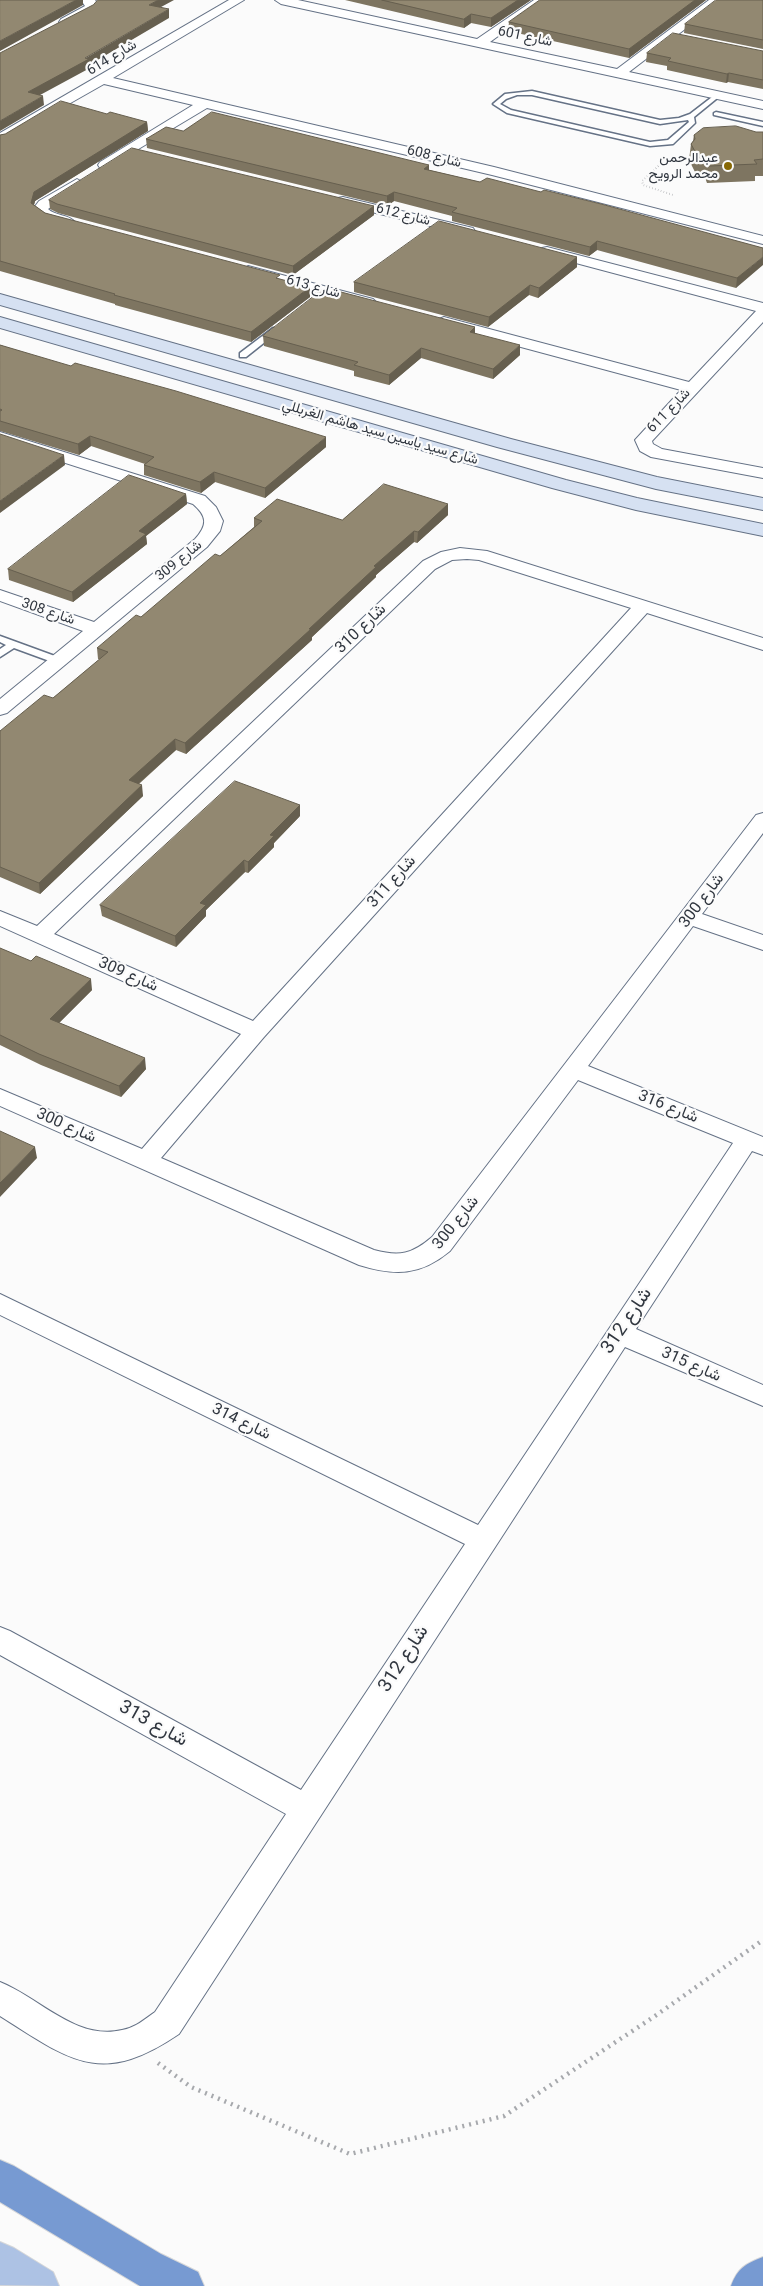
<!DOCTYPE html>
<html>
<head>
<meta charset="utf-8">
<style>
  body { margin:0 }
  canvas { display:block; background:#fbfbfb }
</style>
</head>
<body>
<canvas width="763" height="2286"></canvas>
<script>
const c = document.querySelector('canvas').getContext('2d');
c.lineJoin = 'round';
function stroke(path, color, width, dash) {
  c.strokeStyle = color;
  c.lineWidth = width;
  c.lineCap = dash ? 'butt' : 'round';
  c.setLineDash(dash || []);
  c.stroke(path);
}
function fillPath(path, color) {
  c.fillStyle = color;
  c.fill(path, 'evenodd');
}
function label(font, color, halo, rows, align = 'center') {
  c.font = font + ' Roboto,Vazirmatn,sans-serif';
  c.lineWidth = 4.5;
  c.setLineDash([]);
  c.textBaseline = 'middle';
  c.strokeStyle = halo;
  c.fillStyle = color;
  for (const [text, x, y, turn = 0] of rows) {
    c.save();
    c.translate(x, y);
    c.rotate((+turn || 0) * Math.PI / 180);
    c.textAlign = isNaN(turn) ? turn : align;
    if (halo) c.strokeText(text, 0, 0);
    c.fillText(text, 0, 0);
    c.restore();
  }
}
const pathFar1 = new Path2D(`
  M665,160L642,181L643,185L673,195`);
const path = new Path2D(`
  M158,2063L191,2087L350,2154L504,2116L655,2016L763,1940`);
const lane = new Path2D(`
  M532,91L660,120L679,118L690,114L716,94L721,95L694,117L695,123L673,144L650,146L507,113L493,104L505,94ZM517,95H532L660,124L688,120L689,122L668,140L650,142L511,110L500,104L506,99Z
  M716,112L763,122V126L714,115V113Z
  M273,328L280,330L246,357H240V353Z
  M0,636L63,659L64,661L59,664L55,663L14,648L0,657V649L6,645L0,642Z`);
const street = new Path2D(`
  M81,0H95L98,4L97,8L69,25H61L59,22L61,19L85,6Z
  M229,0H244L113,78L494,167L763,236V244L492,175L207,108L105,169L100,168L98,165L100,162L193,105L104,84L0,143V133Z
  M275,0H298L477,39L534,0H548L490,42L617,69L709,0H723L629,72L763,101V109L281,4Z
  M77,179L84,183L82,186L48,209C55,216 68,214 75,222L73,225C60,228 41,220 33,209L39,201Z
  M343,197L473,228L475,231L468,235L338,204L336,201L338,198Z
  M547,247L763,303V322L652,441L653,444L662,449L763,468V478L651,457L640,451L635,440L681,390L439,325L436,322L439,319L444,317L689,382L756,311L542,254L540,251L542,248Z
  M248,266L373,299L376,302L373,305L368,307L243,273L241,270Z
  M0,432L205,496L216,507L223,521L220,531L207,547L7,713L0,715V699L83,631L0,601V590L94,622L195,539C208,525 207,516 193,504L0,442Z
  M460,548L487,551L763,638V650L647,613L264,1037L161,1158L374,1250C400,1257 412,1254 432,1237L756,815L763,813V833L702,914L763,935V950L693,926L588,1066L763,1137V1155L752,1151L636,1329L763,1385V1406L625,1347L179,2034C101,2087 71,2061 0,2016V1982C40,1998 76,2041 122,2030C135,2028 145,2019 155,2012L286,1814L0,1655V1627L10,1631L301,1790L465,1544L0,1315V1294L478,1525L733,1143L578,1080L450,1251C420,1276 395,1276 359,1265L0,1106V1089L142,1149L241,1034L0,926V911L37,926L423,561L441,552ZM467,559L479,560L631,608L253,1021L54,934L435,569L452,560Z`);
const secondary = new Path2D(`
  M0,294L511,439L657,477L763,498V510L656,489L497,447L0,305Z
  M0,317L566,480L637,498L763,524V536L636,510L552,488L0,328Z`);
const primary = new Path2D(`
  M0,2242L14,2248L53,2272L59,2286L0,2285Z`);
const highway = new Path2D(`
  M0,2160L14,2166L161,2254L198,2272L204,2286H140L0,2202Z
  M763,2257V2286H731C738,2268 745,2264 763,2257Z`);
const wall = new Path2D(`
  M345,0H531L491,27L471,23L464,28Z
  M540,0H706L629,58L508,31L509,22Z
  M763,0V49L684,33L685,24Z
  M763,51V89L728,82L726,83L667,70V66L646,62L647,53Z
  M107,114L147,122L148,131L35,201L34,205L45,213L280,279L310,297L251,342L115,305V304L0,271V135Z
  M183,131L429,165V170L480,182L541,192L763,248L736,288L597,250L589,256L452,221V216L394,201L387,206L147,148L146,139Z
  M763,132V176H755V181L707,183L704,175L695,172L689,160L691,144L693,141L694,135Z
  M49,200L374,206V215L293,275L58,213L50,209Z
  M577,257V267L538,298L529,295L488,327L354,292V282Z
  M335,294L475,327V333L520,355L493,379L421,358L389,385L354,376V371L264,346L263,336Z
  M0,345L326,447L265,498L215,482L201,493L144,475V465L145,464L91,446L79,455L0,431Z
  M186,494L187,504L146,536L147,544L73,602L9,580L8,569Z
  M448,504V515L417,543L414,542L376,575V577L312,637V640L186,754L176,750L139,784L143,796L40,894L0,877V731L53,698L100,659H98L97,648L141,617L220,556L254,527V518L342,520Z
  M300,816L274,843V847L248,873L245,872L206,910V916L176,947L102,916L100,905Z
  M0,948L92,990L59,1023L146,1069L121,1097L41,1065L0,1045Z`);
const shadedWall = new Path2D(`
  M76,0H83V5L0,51V41Z
  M158,0H174L150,13L149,5Z
  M518,0H531L491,27V18Z
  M695,0H706L629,58V49Z
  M169,9V18L89,65L90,68L29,101L28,92Z
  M471,14V23L464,28V19Z
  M729,73L728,82L726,83L727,74Z
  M43,96L44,105L0,131V121Z
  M147,122L148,131L35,201L32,213L31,203L34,192Z
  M429,165V174L424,169Z
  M394,192V201L387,206V196Z
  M374,206V215L293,275V266Z
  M597,241V250L589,256L590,247Z
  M577,257V267L538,298L539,288Z
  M763,257V265L736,288L737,278Z
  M530,285L529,295L488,327L489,317Z
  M310,287V297L251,342V332Z
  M475,327V337L470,332Z
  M520,345V355L493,379V369Z
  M421,348V358L389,385V375Z
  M90,436L91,446L79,455L78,444Z
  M326,437V447L265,498V488Z
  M64,455L65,465L0,513V501Z
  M214,472L215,482L201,493L200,482Z
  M186,494L187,504L146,536L147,544L73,602L72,592L139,531Z
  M448,504V515L417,543L418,532Z
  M414,531V542L376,575V577L312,637V640L186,754L185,743L309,629L374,566Z
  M175,739L176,750L130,791L129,780Z
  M142,785L143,796L40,894L39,883Z
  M300,805V816L274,843V847L248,873V862L270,835Z
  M244,860L245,872L206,910V916L176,947L175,936L200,903Z
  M91,979L92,990L52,1030L50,1019Z
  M145,1058L146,1069L121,1097L119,1086Z
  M35,1147L37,1158L0,1197V1183Z`);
const building = new Path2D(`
  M0,0H76L0,41Z
  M98,0H158L149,5L169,9L85,58L89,59L28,92L43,96L0,121V53L93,5Z
  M382,0H518L491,18L471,14L464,19Z
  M540,0H695L629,49L509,22Z
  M716,0H763V40L685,24Z
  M673,33L763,51V80L729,73L727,74L668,61L671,58L647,53Z
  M61,101L107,114L110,112L147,122L34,192L31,203L45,213L280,275L276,278L310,287L251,332L114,295L115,294L0,261V135L5,134Z
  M212,112L429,165L424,169L480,182L487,178L541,192L544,190L601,204L763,248V257L737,278L597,241L590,247L452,212L457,208L394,192L387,196L146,139L166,127L183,131Z
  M736,126L756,132H763V159L754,160L757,164L709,166L706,158L697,155L691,144L695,139L694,135L703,128Z
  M132,148L374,206L293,266L57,204L49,200Z
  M439,221L577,257L539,288L530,285L489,317L354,282Z
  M322,290L335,294L341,292L475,327L470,332L520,345L493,369L421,348L389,375L354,365L358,362L263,336Z
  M0,345L71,366L75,363L176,391L326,437L265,488L214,472L200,482L144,465L154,457L90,436L78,444L0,421V411L2,410L0,409Z
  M0,434L64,455L0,501Z
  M129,475L186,494L139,531L146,534L72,592L8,569Z
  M384,484L448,504L418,532L414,531L374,566L376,567L309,629H311L185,743L175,739L129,780L142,785L39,883L0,867V731L44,695L53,698L108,652L97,648L136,615L141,617L215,554L220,556L262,521L254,518L277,499L342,520Z
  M235,781L300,805L270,835L274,836L248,862L244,860L200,903L206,905L175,936L100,905Z
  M0,948L31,961L36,956L91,979L50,1019L145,1058L119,1086L39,1054L0,1035Z
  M0,1131L35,1147L0,1183Z`);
const markers = [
  [728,166,5,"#876804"]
];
const farStreetnames = [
  ["شارع 601",525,37,12],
  ["شارع 614",112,58,-31],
  ["شارع 608",434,157,14],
  ["شارع 612",403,215,14],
  ["شارع 613",313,287,15],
  ["شارع 611",669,411,-46],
  ["شارع سيد ياسين سيد هاشم الغربللي",380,433,16],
  ["شارع 309",179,561,-39],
  ["شارع 308",48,612,19]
];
const farPoinames = [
  ["عبدالرحمن",718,158],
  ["محمد الرويح",718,174]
];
const streetNames = [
  ["شارع 310",361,629,-44],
  ["شارع 311",392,882,-48],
  ["شارع 300",702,901,-53],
  ["شارع 309",128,975,24],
  ["شارع 316",668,1107,22],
  ["شارع 300",66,1126,24],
  ["شارع 300",456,1223,-51],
  ["شارع 315",691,1365,24],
  ["شارع 314",241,1422,26]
];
const nearStreetnames = [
  ["شارع 312",627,1321,-56],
  ["شارع 312",404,1659,-57],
  ["شارع 313",153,1724,29]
];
stroke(lane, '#657286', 3);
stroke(street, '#657286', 2);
stroke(secondary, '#657286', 2);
stroke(primary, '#d6d7d9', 2);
stroke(highway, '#d6d7d9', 2);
stroke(pathFar1, '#a7a9ad', 2, [0.5, 2.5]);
stroke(path, '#a7a9ad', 4.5, [2, 5]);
fillPath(lane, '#fff');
fillPath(street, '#fff');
fillPath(secondary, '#d6e1f2');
fillPath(primary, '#adc2e4');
fillPath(highway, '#779ad2');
fillPath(wall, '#7e7561');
fillPath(shadedWall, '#665f4f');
fillPath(building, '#928871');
stroke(building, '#665f4f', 1);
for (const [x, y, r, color] of markers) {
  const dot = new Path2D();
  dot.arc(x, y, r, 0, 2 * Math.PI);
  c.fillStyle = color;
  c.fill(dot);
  stroke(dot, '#fbfbfb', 2);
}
label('14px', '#30363f', '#fbfbfb', farStreetnames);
label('14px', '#30363f', '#fbfbfb', farPoinames, 'right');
label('16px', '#30363f', '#fbfbfb', streetNames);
label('19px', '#30363f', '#fbfbfb', nearStreetnames);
</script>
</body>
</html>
